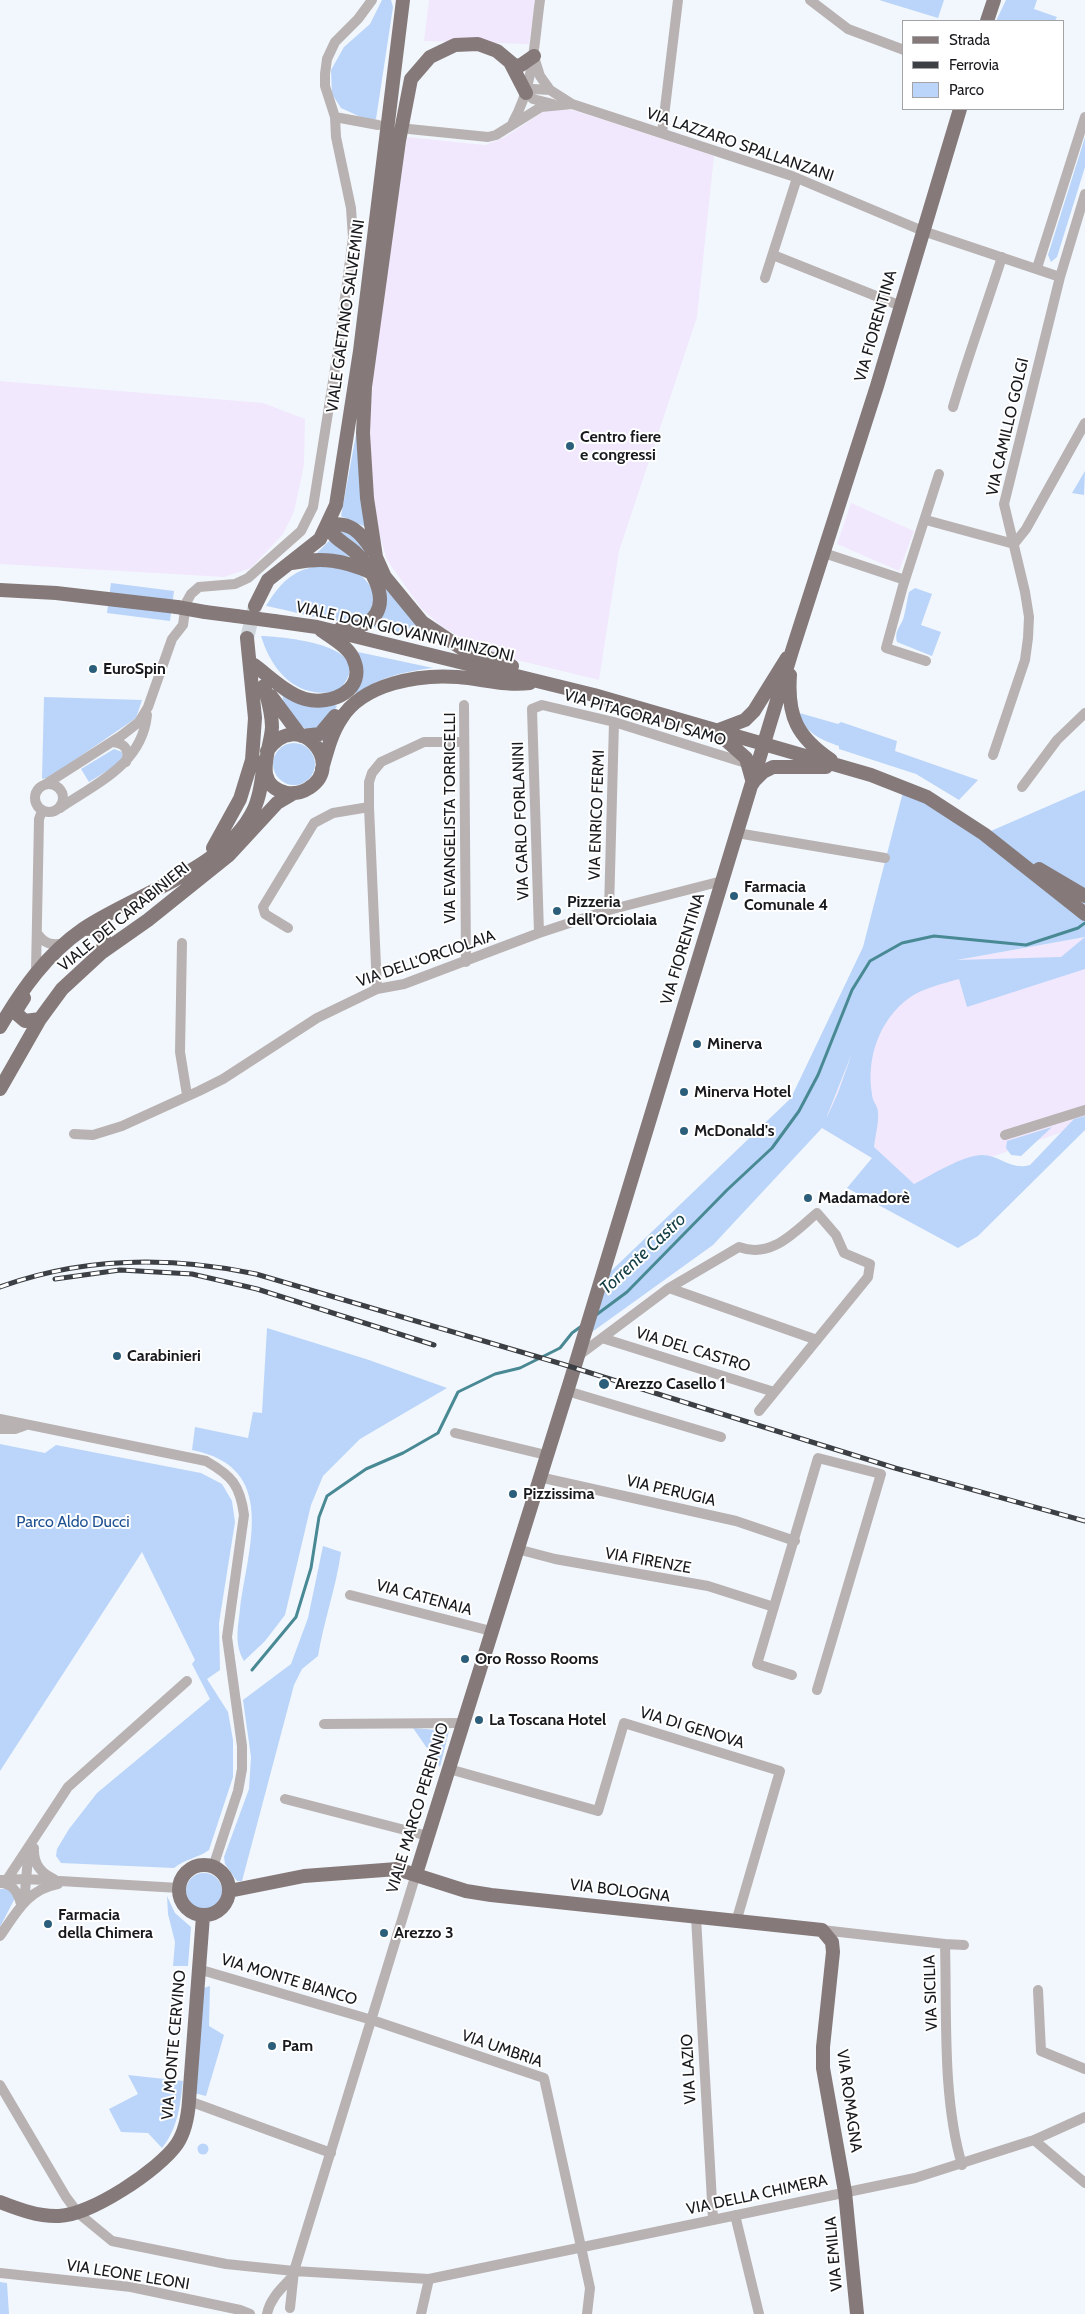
<!DOCTYPE html>
<html>
<head>
<meta charset="utf-8">
<style>
  body { margin:0 }
  #map { position:relative; width:1085px; height:2314px; overflow:hidden; background:#f2f7fd; font-family:Cabin,sans-serif }
  canvas { display:block }
  .legend { position:absolute; left:902px; top:20px; width:162px; height:90px; box-sizing:border-box; background:#fff; border:1px solid #a3a3a5; margin:0; padding:6px 9px; list-style:none; font-size:15px; color:#181a1e }
  .legend li { display:flex; align-items:center; gap:10px; height:25px }
  .legend b { width:25px; border:1px solid #a3a3a5 }
</style>
</head>
<body>
<div id="map">
<canvas width="1085" height="2314"></canvas>
<ul class="legend">
<li><b style="height:6px;background:#857a79"></b>Strada</li>
<li><b style="height:6px;background:#3c3f43"></b>Ferrovia</li>
<li><b style="height:14px;background:#bad5f9"></b>Parco</li>
</ul>
</div>
<script>
const c = document.querySelector('canvas').getContext('2d');
c.lineJoin = 'round';
function fillPath(path, color) {
  c.fillStyle = color;
  c.fill(path, 'evenodd');
}
function stroke(path, color, width, dash) {
  c.strokeStyle = color;
  c.lineWidth = width;
  c.lineCap = dash ? 'butt' : 'round';
  c.setLineDash(dash || []);
  c.stroke(path);
}
function label(font, color, halo, rows, align = 'center') {
  c.font = font + ' Cabin,sans-serif';
  c.lineWidth = 4;
  c.setLineDash([]);
  c.textBaseline = 'middle';
  c.strokeStyle = halo;
  c.fillStyle = color;
  for (const [text, x, y, turn = 0] of rows) {
    c.save();
    c.translate(x, y);
    c.rotate((+turn || 0) * Math.PI / 180);
    c.textAlign = isNaN(turn) ? turn : align;
    if (halo) c.strokeText(text, 0, 0);
    c.fillText(text, 0, 0);
    c.restore();
  }
}
const commercial = new Path2D(`
  M429,0H535L529,44L424,41Z
  M559,108L576,111L714,156L697,317L619,551L599,680L488,653L441,626L421,608L387,560L378,530L372,481L370,425L374,361L407,137L485,145L505,137L543,112Z
  M0,381L263,403L305,419L304,465L294,512L283,534L251,568L224,577L0,564Z
  M851,503L914,531L899,571L837,544Z
  M1085,937V1124L915,1184L822,1128L879,989L907,969Z`);
const green = new Path2D(`
  M382,0H391L393,7L376,119H365L341,108L332,94L331,70L344,47L370,24Z
  M879,0H944L938,18Z
  M1006,0H1037L1034,9L1057,17L1055,21H996Z
  M1085,137V167L1057,257L1051,262L1048,255Z
  M357,429L368,528L341,516Z
  M1085,471L1084,495L1072,493Z
  M336,528L355,536L445,644L369,626L385,604Z
  M330,540L354,557L316,554Z
  M331,565C338,566 347,567 354,571C377,583 383,613 354,621C339,625 284,609 266,606C283,578 298,566 331,565Z
  M111,583L174,591L170,621L107,613Z
  M915,588L932,594L921,625L941,632L932,656L897,642C894,629 902,626 904,616C906,608 907,600 909,592Z
  M261,636C288,637 383,646 338,691C297,700 272,672 261,636Z
  M358,652L433,668C401,672 381,677 355,695L362,673Z
  M283,692L335,705L337,706L329,721L310,731C297,725 280,708 283,692Z
  M44,697L142,700L136,718L50,777L42,779Z
  M796,712L838,724L841,722L897,741L895,751L978,780L959,800L916,774L839,749V746C818,739 806,732 796,712Z
  M273 764a21 21 0 1 1 42 0a21 21 0 1 1-42 0Z
  M114,749L122,752L123,761L89,782L81,769Z
  M904,788L984,834L1085,790V937L957,960L1061,957L1085,937V969L967,1007L959,979C942,984 923,988 909,998C879,1020 866,1059 872,1094C872,1101 878,1106 878,1112C879,1123 875,1136 874,1147L914,1184C932,1175 963,1155 982,1155C1000,1155 1011,1171 1030,1165L1074,1119L1085,1116V1130L978,1236L958,1248L847,1188L872,1158L822,1128L713,1245L592,1332L610,1272L791,1098L863,947ZM852,1053L838,1093L827,1117V1116Z
  M1052,1127L1021,1156L1011,1155L1006,1148L1007,1141Z
  M267,1328L369,1360L447,1388L360,1439L323,1476L311,1505L285,1615L265,1641L244,1661C234,1644 238,1628 240,1609C248,1546 279,1467 192,1450L195,1427L248,1438L253,1412L262,1413Z
  M0,1444L45,1453L56,1445L201,1473L222,1484L232,1501L235,1522L219,1623L220,1670L207,1679L228,1712L233,1740V1777L209,1850C198,1858 185,1859 174,1868L61,1863L56,1856L57,1849L69,1829L97,1793L210,1699L192,1664L195,1660L142,1552L0,1771Z
  M323,1546L341,1552C336,1588 324,1620 318,1656L302,1669L294,1685L242,1881H237L225,1864L224,1857L249,1789L251,1757L243,1700L291,1664L308,1618Z
  M413,1728L449,1731L440,1767Z
  M186 1891a18 18 0 1 1 36 0a18 18 0 1 1-36 0Z
  M0,1889H6L14,1893L15,1898L0,1927Z
  M167,1896L175,1913L191,1927L188,1966H173L175,1942L168,1914Z
  M210,1986L209,2026L224,2035L206,2096L194,2093L200,1989Z
  M128,2075L183,2081C180,2106 178,2128 162,2148L148,2133L121,2132L109,2109L138,2094Z
  M197.5 2149a5.5 5.5 0 1 1 11 0a5.5 5.5 0 1 1-11 0Z
  M0,2282L7,2283L9,2314H0Z`);
const stream = new Path2D(`
  M596,1315L627,1292L727,1190L772,1148L799,1111L818,1075L852,990L870,961L902,943L934,936L1026,945L1078,928L1085,923
  M252,1670L296,1617L311,1568L319,1517L327,1496L366,1469L403,1453L438,1433L458,1392L495,1374L520,1368L560,1348L572,1333L583,1325`);
const majorTunnel = new Path2D(`
  M247,638L255,606`);
const minor = new Path2D(`
  M810,0L848,29L904,50
  M534,57L540,76L550,90
  M526,93L533,89L550,90L572,104L792,176L923,231L1060,277
  M526,93L533,99L553,104
  M335,117L378,125
  M513,122C534,85 534,42 540,0
  M409,129L488,137L496,135L541,107L572,104
  M662,133L678,0
  M773,255L901,306
  M1037,268L1085,117
  M765,278L797,178
  M953,407C968,356 986,307 1002,257
  M926,520L1014,544L1026,529L1085,423
  M824,553L905,580
  M926,661L886,648L903,586L939,474
  M464,705L466,962
  M112,742C125,743 130,750 126,762
  M993,755L1025,660L1028,638L1029,617L1025,592L1004,504L1060,277L1085,194
  M35 798a14 14 0 1 1 28 0a14 14 0 1 1-28 0Z
  M46,784L121,736L139,722L148,707L172,639L183,625L186,603L191,594L199,587L235,584L248,578L301,531L313,507L338,350L353,238L351,208L336,137L335,117L325,86V74L327,59L335,42L358,19L372,0
  M1022,787L1057,740L1085,713
  M60,808C97,783 142,764 147,715
  M737,833L885,858
  M609,910L614,722
  M288,928L265,914L263,907L314,823L333,813L369,807
  M37,933C44,944 52,946 65,943
  M539,933L532,709L542,705L614,722L749,764
  M182,943L180,1052L187,1095
  M36,971L39,819L42,811
  M377,989L369,807V782L372,773L381,762L424,742H464
  M74,1134L93,1135L122,1126L199,1091L223,1079L317,1018L377,989L404,984L539,933L609,910L722,881
  M1005,1135L1085,1110
  M669,1288L817,1340
  M602,1338L774,1392
  M578,1356L669,1288L739,1247C772,1259 794,1232 817,1213L836,1235L844,1253L870,1264L868,1277L759,1411
  M567,1391L721,1437
  M0,1419L206,1461C232,1476 240,1485 244,1515L227,1637L242,1746V1769L238,1791L213,1867
  M0,1429H15L26,1425
  M455,1433L546,1455
  M539,1477L736,1521L795,1541
  M517,1549L555,1559L708,1586L774,1607
  M350,1595L491,1631
  M792,1675L757,1664L818,1458L881,1474L817,1690
  M324,1724L462,1723
  M449,1769L598,1811L624,1723L780,1771L736,1922
  M285,1799L428,1836
  M34,1848C33,1863 40,1873 54,1879
  M8,1878L68,1787L187,1681
  M0,1880L26,1879L179,1888
  M0,1883C13,1883 18,1893 21,1904
  M21,1903L25,1892L29,1846
  M696,1917L713,2219
  M822,1930L945,1944C947,2013 942,2098 962,2165
  M0,1936C16,1913 28,1889 58,1884
  M945,1944L964,1945
  M198,1969L372,2020L544,2078L590,2288L587,2314
  M1038,1990L1041,2051L1085,2069
  M0,2085L66,2197L78,2213L112,2241L226,2264L294,2271L429,2279L915,2178L1034,2140L1085,2117
  M189,2101L331,2153
  M1034,2140L1085,2183
  M735,2215L759,2314
  M0,2273L131,2287L240,2310L250,2314
  M290,2308L294,2271L416,1874
  M267,2314C270,2298 282,2288 293,2276
  M421,2314L429,2279`);
const major = new Path2D(`
  M987,21L994,0
  M510,62L526,93
  M327,526C334,539 345,543 355,552C370,566 388,595 376,614C367,627 355,628 341,628
  M327,526C349,519 361,533 372,550
  M293,563C322,557 343,560 370,572
  M0,590L56,593L177,607
  M255,606L268,580L320,539L336,505L360,351L403,0
  M205,612L236,616
  M274,621L317,627L594,695L871,775L927,797L984,834L1085,914
  M254,665C269,676 287,694 305,699C331,706 368,690 353,658C347,646 332,638 321,630
  M512,666L461,648L422,622L385,577L376,557L367,498L363,433L365,387L399,141L411,79L430,57L455,45L478,44L497,51L515,66L521,65L534,56
  M790,675C787,716 797,737 831,760
  M264,686C268,700 272,713 272,727C271,750 251,785 287,793C295,794 303,792 309,788C347,764 298,706 267,751
  M271,696L300,735
  M716,731L745,720L754,711L787,658
  M720,735L746,758L753,783
  M302,736L320,734L335,716
  M322,769C327,752 331,734 341,719C363,683 420,674 458,677C483,679 505,686 530,683
  M755,780L763,772L773,767H826
  M213,848L240,799L252,760L255,718L247,638
  M1039,869L1085,896
  M83,929C94,928 103,929 105,942L101,953
  M24,998L17,1009L18,1015L25,1021L40,1019
  M0,1027C22,989 47,954 83,929C135,894 226,869 254,809C261,794 262,777 264,761
  M0,1089L40,1019L62,989L101,953L148,920L229,855L277,803L294,793
  M179 1890a25 25 0 1 1 50 0a25 25 0 1 1-50 0Z
  M416,1874L570,1382L792,651L877,386L960,109
  M229,1891L304,1876L397,1869L466,1891L491,1895L822,1930L832,1942L833,1952L823,2047V2068L845,2192L857,2314
  M0,2202C18,2209 39,2217 59,2216C91,2215 159,2170 177,2144C185,2132 188,2116 189,2101L203,1916`);
const rail = new Path2D(`
  M55,1279L120,1270L192,1274L257,1289L434,1345
  M0,1287C83,1257 170,1256 256,1274L562,1364L895,1468L1085,1521`);
const majorBridge = new Path2D(`
  M177,607L205,612
  M236,616L274,621`);
const markers = [
  [570,446,5,"#2b5e7a"],
  [93,669,5,"#2b5e7a"],
  [734,896,5,"#2b5e7a"],
  [557,911,5,"#2b5e7a"],
  [697,1044,5,"#2b5e7a"],
  [684,1092,5,"#2b5e7a"],
  [684,1131,5,"#2b5e7a"],
  [808,1198,5,"#2b5e7a"],
  [117,1356,5,"#2b5e7a"],
  [604,1384,6,"#2b5e7a"],
  [513,1494,5,"#2b5e7a"],
  [465,1659,5,"#2b5e7a"],
  [479,1720,5,"#2b5e7a"],
  [48,1924,5,"#2b5e7a"],
  [384,1933,5,"#2b5e7a"],
  [272,2046,5,"#2b5e7a"]
];
const streetNames = [
  ["VIA LAZZARO SPALLANZANI",740,145,19],
  ["VIALE GAETANO SALVEMINI",346,316,-82],
  ["VIA FIORENTINA",876,326,-74],
  ["VIA CAMILLO GOLGI",1008,427,-77],
  ["VIALE DON GIOVANNI MINZONI",405,632,13],
  ["VIA PITAGORA DI SAMO",645,718,16],
  ["VIA ENRICO FERMI",597,815,-88],
  ["VIA EVANGELISTA TORRICELLI",450,818,-90],
  ["VIA CARLO FORLANINI",521,821,-92],
  ["VIALE DEI CARABINIERI",124,917,-39],
  ["VIA FIORENTINA",683,949,-73],
  ["VIA DELL'ORCIOLAIA",426,959,-19],
  ["VIA DEL CASTRO",693,1350,17],
  ["VIA PERUGIA",671,1491,13],
  ["VIA FIRENZE",648,1561,10],
  ["VIA CATENAIA",424,1598,15],
  ["VIA DI GENOVA",692,1728,17],
  ["VIALE MARCO PERENNIO",418,1808,-73],
  ["VIA BOLOGNA",620,1891,7],
  ["VIA MONTE BIANCO",289,1980,17],
  ["VIA SICILIA",931,1993,-92],
  ["VIA MONTE CERVINO",174,2045,-85],
  ["VIA UMBRIA",502,2049,19],
  ["VIA LAZIO",689,2069,-93],
  ["VIA ROMAGNA",849,2101,82],
  ["VIA DELLA CHIMERA",757,2195,-12],
  ["VIA EMILIA",834,2254,-95],
  ["VIA LEONE LEONI",128,2275,9]
];
const poiNames = [
  ["Centro fiere",580,437],
  ["e congressi",580,455],
  ["EuroSpin",103,669],
  ["Farmacia",744,887],
  ["Comunale 4",744,905],
  ["Pizzeria",567,902],
  ["dell'Orciolaia",567,920],
  ["Minerva",707,1044],
  ["Minerva Hotel",694,1092],
  ["McDonald's",694,1131],
  ["Madamadorè",818,1198],
  ["Carabinieri",127,1356],
  ["Arezzo Casello 1",615,1384],
  ["Pizzissima",523,1494],
  ["Oro Rosso Rooms",475,1659],
  ["La Toscana Hotel",489,1720],
  ["Farmacia",58,1915],
  ["della Chimera",58,1933],
  ["Arezzo 3",394,1933],
  ["Pam",282,2046]
];
const parkNames = [
  ["Parco Aldo Ducci",73,1522]
];
const waterNames = [
  ["Torrente Castro",643,1254,-43]
];
fillPath(commercial, '#f1e8fd');
fillPath(green, '#bad5f9');
stroke(stream, '#488994', 3);
stroke(majorTunnel, '#d1d6dc', 14, [14, 7]);
stroke(minor, '#b9b2b2', 10);
stroke(major, '#857a79', 14);
stroke(rail, '#3c3f43', 5);
stroke(rail, '#fff', 3, [9]);
stroke(majorBridge, '#857a79', 14);
for (const [x, y, r, color] of markers) {
  const dot = new Path2D();
  dot.arc(x, y, r, 0, 2 * Math.PI);
  c.fillStyle = color;
  c.fill(dot);
  stroke(dot, '#fff', 2);
}
label('16px', '#181a1e', '#fff', streetNames);
label('bold 16px', '#181a1e', '#fff', poiNames, 'left');
label('16px', '#1f5192', '#fff', parkNames);
label('italic 18px', '#164148', '#fff', waterNames);
</script>
</body>
</html>
